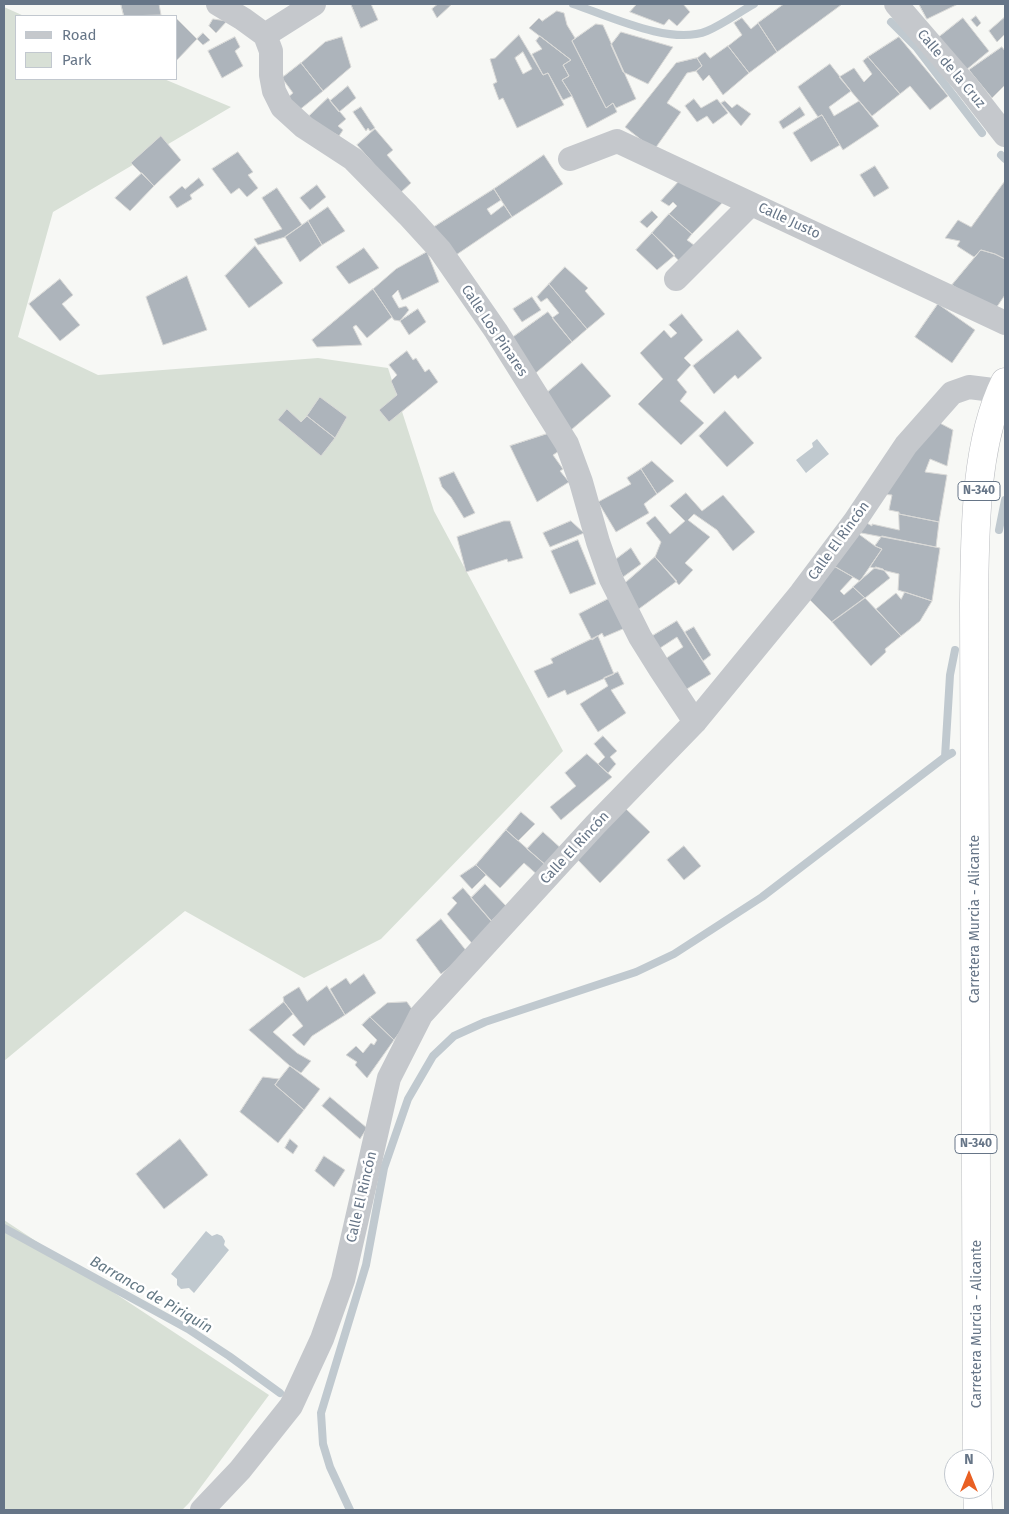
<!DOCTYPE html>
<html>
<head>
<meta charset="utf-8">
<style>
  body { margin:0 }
  #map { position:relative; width:1009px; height:1514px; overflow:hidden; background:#f7f8f5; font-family:"Fira Sans",sans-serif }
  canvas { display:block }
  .frame { position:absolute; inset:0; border:5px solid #667587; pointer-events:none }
  .legend { position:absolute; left:15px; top:15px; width:162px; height:65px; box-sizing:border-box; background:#fff; border:1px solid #c2c8cf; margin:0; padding:6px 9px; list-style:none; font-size:15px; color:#667587 }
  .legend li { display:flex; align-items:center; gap:10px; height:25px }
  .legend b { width:25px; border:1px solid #c2c8cf }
  .north { position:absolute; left:944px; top:1449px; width:50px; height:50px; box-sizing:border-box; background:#fff; border:1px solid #c2c8cf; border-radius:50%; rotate:0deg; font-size:14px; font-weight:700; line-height:20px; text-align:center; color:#667587 }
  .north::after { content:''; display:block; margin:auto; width:18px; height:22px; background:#e96023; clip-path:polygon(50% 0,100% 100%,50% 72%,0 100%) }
</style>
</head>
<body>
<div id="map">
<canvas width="1009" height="1514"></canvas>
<div class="frame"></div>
<ul class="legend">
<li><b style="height:6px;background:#c5c8cc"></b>Road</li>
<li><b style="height:14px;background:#d8e0d6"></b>Park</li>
</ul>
<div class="north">N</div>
</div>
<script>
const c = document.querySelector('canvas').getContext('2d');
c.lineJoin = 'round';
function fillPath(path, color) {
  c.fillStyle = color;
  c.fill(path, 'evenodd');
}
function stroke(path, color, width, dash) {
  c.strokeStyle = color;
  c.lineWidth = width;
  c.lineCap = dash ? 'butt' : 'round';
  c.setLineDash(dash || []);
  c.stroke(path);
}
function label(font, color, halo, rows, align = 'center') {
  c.font = font + ' "Fira Sans",sans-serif';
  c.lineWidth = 5;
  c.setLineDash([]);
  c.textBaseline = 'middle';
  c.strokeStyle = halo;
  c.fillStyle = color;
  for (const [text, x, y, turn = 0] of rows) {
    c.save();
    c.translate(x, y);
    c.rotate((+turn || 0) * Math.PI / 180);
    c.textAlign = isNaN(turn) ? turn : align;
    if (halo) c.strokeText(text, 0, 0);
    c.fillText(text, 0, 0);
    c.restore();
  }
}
const green = new Path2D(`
  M4,7L24,16H16V79H164L231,107L53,212L18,337L98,375L318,358L388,368L434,511L563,751L381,939L304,978L185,911L4,1061Z
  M4,1220L269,1395L189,1503L182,1510H4Z`);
const water = new Path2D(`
  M817,439L829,454L806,473L796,460L813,447L812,443Z
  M206,1231L212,1236L217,1234L222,1236L225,1241L224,1245L229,1250L194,1293L189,1288L181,1289L177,1285V1279L171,1274Z`);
const stream = new Path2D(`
  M573,4C609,16 671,46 707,31C723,24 738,13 754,4
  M891,22L917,48L982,133
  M1001,155L1005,159
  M999,530L1005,500
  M945,757L950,675L955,650
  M4,1228L188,1329L229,1356L280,1393
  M350,1510L330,1467L323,1444L321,1413L366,1265L384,1168L408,1099L433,1056L454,1036L485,1022L636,972L674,954L762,897L945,757L952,753`);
const building = new Path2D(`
  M121,4H159L161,15L124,16Z
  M351,4H371L378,20L361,28Z
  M438,4L451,5L437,18L432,9Z
  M637,4H683L690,12L677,26L669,19L664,25L630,12Z
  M784,4H836L841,5L777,52L758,23Z
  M919,4H958L927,19Z
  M557,11L564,13L567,25L575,38L572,41L606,108L613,103L617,112L587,128L572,96L562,80L569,76L563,65L571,60L529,28L539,18L542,21Z
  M976,16L981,23L977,27L971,20Z
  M1005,17V34L997,42L989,31Z
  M176,18L197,39L176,61Z
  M742,18L751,29L758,23L777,52L749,73L728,46L742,35L734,23Z
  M963,18L989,51L966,70L939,37Z
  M213,19L227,21L216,33L209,26Z
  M596,24L603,25L636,99L616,108L613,103L606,108L572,41Z
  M621,32L673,47L648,84L623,72L611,45Z
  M203,33L210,40L203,45L197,39Z
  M519,35L543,75L548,73L564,105L517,128L503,98L499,100L493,84L497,82L490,59L495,58ZM523,52L532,69L523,74L515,58Z
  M540,36L571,60L563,65L569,76L562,80L572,96L563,100L548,73L543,75L532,54L542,49L536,41Z
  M235,37L240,47L235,51L243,66L222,78L208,51Z
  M342,37L351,67L323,91L301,63L325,42Z
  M899,37L948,96L930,110L910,86L900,94L868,57Z
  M728,46L749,73L723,95L709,75L703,81L696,71L702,66L697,58L705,52L710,58Z
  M1002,47L1005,51V85L992,98L969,70Z
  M868,57L900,94L872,116L839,77L854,68L864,82L872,74L863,61Z
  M697,58L702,66L696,71L687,73L667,103L681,112L654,150L625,127L676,63Z
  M301,63L323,91L298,111L287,98L293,93L282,78Z
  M830,64L851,91L829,107L834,116L859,101L879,126L843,150L822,115L818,117L798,87Z
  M348,86L356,98L339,112L330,101Z
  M328,98L346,119L338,126L343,130L339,136L307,118Z
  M694,99L701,108L717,99L728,113L713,124L707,116L697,122L685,106Z
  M725,101L732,108L737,104L751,114L741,126L721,103Z
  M361,107L375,128L370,131L368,128L366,131L353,112Z
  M800,107L805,115L783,129L779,122Z
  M822,115L840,145L811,162L793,133Z
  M375,129L393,150L387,155L411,183L400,193L357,145Z
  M161,136L181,160L154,186L131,163Z
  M238,152L253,172L248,175L258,188L247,197L239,188L231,194L212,169Z
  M544,155L563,184L512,217L494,189Z
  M875,166L889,188L874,197L860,175Z
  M142,173L154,186L130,211L115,198Z
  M683,177L727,198L692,234L669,214L677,206L673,202L669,206L661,201Z
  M199,178L204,185L190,195L192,199L177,208L169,197L182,186L185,189Z
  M1005,181V259L995,254L981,250L974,257L957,246L960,241L945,238L958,220L971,227Z
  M317,185L326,197L310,210L300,198Z
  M277,188L302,225L285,237L258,245L254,239L282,229L262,198Z
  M494,189L501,200L487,209L491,215L504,205L512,217L453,257L434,227Z
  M328,207L345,231L322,245L308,221Z
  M652,211L658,217L647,228L640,222Z
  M669,214L692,234L687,240L698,248L683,265L652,233Z
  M308,221L322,245L300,262L285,237Z
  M652,233L675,255L657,270L636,250Z
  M255,246L283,283L249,308L225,276Z
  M364,248L379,268L349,284L336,267Z
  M981,250L995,254L1005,259V295L994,311L952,285Z
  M427,252L439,282L402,300L398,290L392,296L399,308L406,306L409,310L400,321L394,320L373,289L396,269Z
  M565,267L588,288L585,291L605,314L587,329L549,284Z
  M187,276L207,330L163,345L146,297Z
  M60,279L73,295L62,304L80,325L60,341L29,304Z
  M549,284L587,329L572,342L552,318L559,313L547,298L541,302L537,297Z
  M373,289L392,317L367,338L356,325L353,327L362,345L317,347L312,340Z
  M532,297L541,310L522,322L513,309Z
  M938,304L975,330L952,363L915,337Z
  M418,309L426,322L409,335L400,321Z
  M548,312L572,342L531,377L509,340Z
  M682,314L703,340L684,358L691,365L677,380L687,392L680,401L704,423L681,445L638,404L663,379L640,353L664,330L671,338L677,333L669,325Z
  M738,330L762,358L738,379L735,375L714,394L693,366Z
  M407,351L413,360L416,358L425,372L429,369L438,382L389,422L379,410L397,395L391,381L397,375L389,365Z
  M582,363L611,396L571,430L543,396Z
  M320,397L347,417L335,438L307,416Z
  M287,409L301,422L307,416L335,438L321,456L278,420Z
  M725,411L754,443L727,467L699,436Z
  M932,419L953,430L947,466L930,459L925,472L947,475L939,522L899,514V512L889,510L892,495L880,494Z
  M550,433L562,449L553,455L563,469L560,471L569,482L537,502L510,446Z
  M652,461L674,481L657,494L641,469Z
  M641,469L657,494L644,504L649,513L616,532L598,502L631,484L627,478Z
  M454,472L475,513L464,518L451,497L442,487L439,478Z
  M686,493L702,511L723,495L755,532L733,551L717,530L694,514L688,520L710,537L685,563L693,570L679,585L655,557L661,542L646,523L655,516L670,534L685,521L670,506Z
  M899,514L939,522L936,547L856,532L860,519L872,526V524L899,530Z
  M504,521H510L523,558L508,562L507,559L466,572L457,537Z
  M571,521L584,533L550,547L543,533Z
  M856,532L875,546L882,549L860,581L832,565Z
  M882,536L940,548L932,601L898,590L899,574L870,567L882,549L875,546Z
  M578,540L596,584L570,594L551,551Z
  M631,548L641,564L623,577L615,560Z
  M655,557L677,581L636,611L624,584Z
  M832,565L853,577L840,591L844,595L853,587L865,598L832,622L805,595Z
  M876,567L883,569L890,578L865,598L853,587Z
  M905,592L932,601L920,621L901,636L876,609L896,593L901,599Z
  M610,598L625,628L604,637L602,633L592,640L579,614Z
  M865,598L901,636L885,649L886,652L871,666L832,622Z
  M677,621L711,674L682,692L662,661L683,647L677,637L657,650L649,638Z
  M694,627L711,655L703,661L685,632Z
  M598,636L614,674L567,695L565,690L548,698L534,671L553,663L551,659Z
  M618,672L624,684L611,690L626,713L598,732L580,704L608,686L604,678Z
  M603,736L617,751L610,757L616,764L608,773L598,764L605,757L594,744Z
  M587,754L612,777L561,820L550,807L576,786L565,773Z
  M626,809L650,832L600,883L577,859Z
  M521,812L535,824L518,841L506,830Z
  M506,830L548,867L540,877L524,863L500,888L476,865Z
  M543,832L564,851L548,867L527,849Z
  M684,846L701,866L684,880L667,860Z
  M476,865L486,875L472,889L460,876Z
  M485,884L507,907L491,921L471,898Z
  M463,888L495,925L475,947L447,914L457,903L452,898Z
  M441,919L468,953L441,974L416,940Z
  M364,974L376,993L345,1015L330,989L346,978L350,984Z
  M327,986L345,1015L312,1036L304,1046L292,1035L303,1026L284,1002L283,997L299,987L307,1001Z
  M284,1002L293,1014L273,1032L297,1053L311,1061L301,1073L290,1066L249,1030Z
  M407,1002L414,1012L394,1040L370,1017L387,1003Z
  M370,1017L394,1040L367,1078L355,1065L357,1062L346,1055L356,1046L363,1053L371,1043L374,1045L377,1040L362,1025Z
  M290,1066L320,1089L304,1110L275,1085Z
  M263,1077L279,1079L275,1085L304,1110L278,1143L240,1112Z
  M330,1097L367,1128L360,1139L322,1106Z
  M180,1139L208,1175L164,1209L136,1174Z
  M290,1139L298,1146L293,1154L285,1148Z
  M324,1156L345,1170L334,1187L315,1171Z`);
const minor = new Path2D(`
  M218,4L243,19L265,35L271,51V75L274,91L282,107L304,127L353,159L408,215L440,250L496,331L567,444L581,482L598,542L611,579L640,637L660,669L695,722
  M896,4L966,85L1005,135
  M265,35L314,4
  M570,159L617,141L1005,323
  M676,279L751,204
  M202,1510L240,1470L291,1406L322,1339L343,1280L389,1078L421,1015L595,825L695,722L801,593L855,521L906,445L952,393L969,387L1001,391`);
const trunk = new Path2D(`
  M977,1459L974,604C975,535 974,445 1005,382
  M977,1489L978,1510`);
const shields = [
  [979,491,42],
  [976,1144,42]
];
const shieldNames = [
  ["N-340",979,491],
  ["N-340",976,1144]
];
const streetNames = [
  ["Calle de la Cruz",951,69,50],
  ["Calle Justo",789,221,25],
  ["Calle Los Pinares",494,331,56],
  ["Calle El Rincón",839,541,-54],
  ["Calle El Rincón",575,848,-47],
  ["Carretera Murcia - Alicante",975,919,-90],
  ["Calle El Rincón",362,1197,-77],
  ["Carretera Murcia - Alicante",977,1324,-90]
];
const waterNames = [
  ["Barranco de Piriquín",151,1295,30]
];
fillPath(green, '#d8e0d6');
fillPath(water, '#c0c9cf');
stroke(stream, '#c0c9cf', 8);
fillPath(building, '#adb4bb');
stroke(building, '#d9d9d7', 1);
stroke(trunk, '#babcc0', 29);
stroke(minor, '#c5c8cc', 24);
stroke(trunk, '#fff', 28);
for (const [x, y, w] of shields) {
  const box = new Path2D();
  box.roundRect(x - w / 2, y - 9.5, w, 19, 4);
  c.fillStyle = '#fff';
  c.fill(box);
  stroke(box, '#667587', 1);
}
label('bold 12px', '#667587', null, shieldNames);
label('14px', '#667587', '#fff', streetNames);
label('italic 15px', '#627783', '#fff', waterNames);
</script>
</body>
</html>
